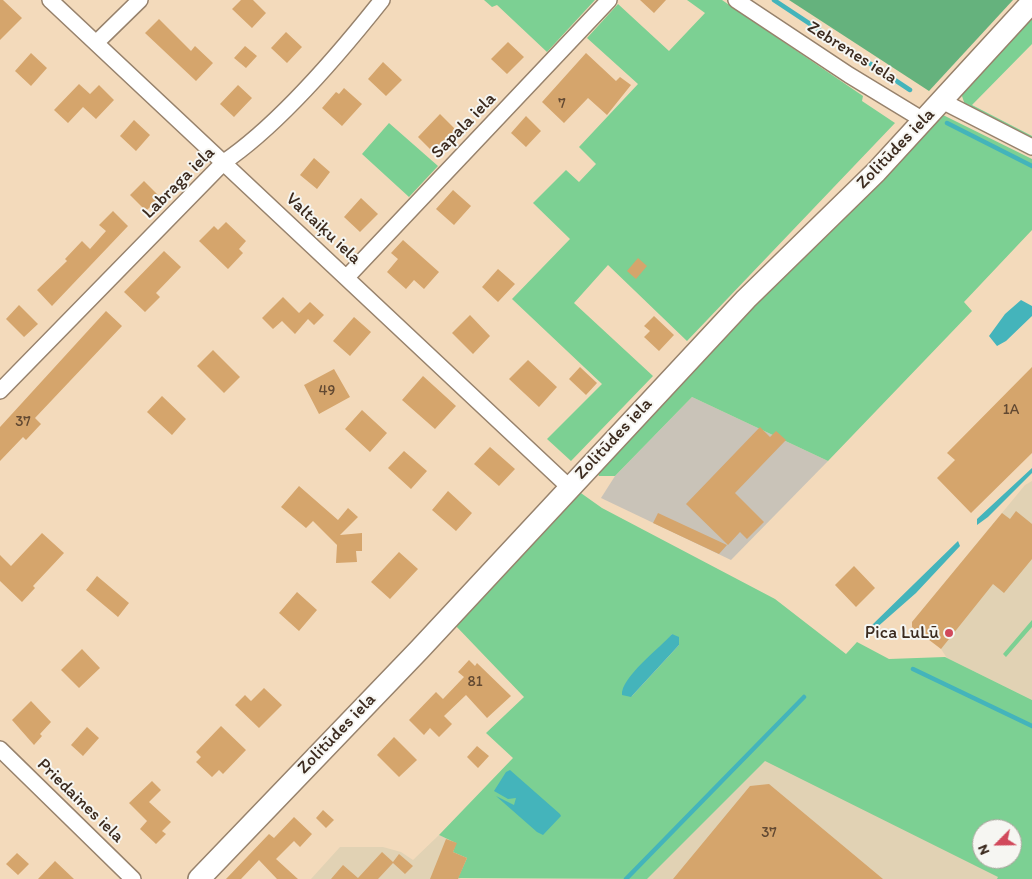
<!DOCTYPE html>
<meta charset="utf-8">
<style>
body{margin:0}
#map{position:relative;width:1032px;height:879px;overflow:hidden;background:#f3dabb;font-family:Itim,sans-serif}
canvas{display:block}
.north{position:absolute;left:972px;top:819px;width:50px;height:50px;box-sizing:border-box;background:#f6f6f2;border:1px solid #aba49d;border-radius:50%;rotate:247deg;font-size:14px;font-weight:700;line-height:20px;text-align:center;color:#3b2a1e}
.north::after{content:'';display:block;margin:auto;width:18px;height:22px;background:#d1495b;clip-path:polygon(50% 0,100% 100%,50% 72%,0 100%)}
</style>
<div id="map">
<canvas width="1032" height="879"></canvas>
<div class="north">N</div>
</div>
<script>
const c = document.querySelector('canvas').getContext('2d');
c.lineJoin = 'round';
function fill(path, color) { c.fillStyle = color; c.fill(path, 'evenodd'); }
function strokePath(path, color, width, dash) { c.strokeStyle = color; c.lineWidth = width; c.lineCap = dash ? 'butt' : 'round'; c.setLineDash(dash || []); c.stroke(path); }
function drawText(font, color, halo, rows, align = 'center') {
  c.font = font + ' Itim,sans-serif'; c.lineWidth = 4; c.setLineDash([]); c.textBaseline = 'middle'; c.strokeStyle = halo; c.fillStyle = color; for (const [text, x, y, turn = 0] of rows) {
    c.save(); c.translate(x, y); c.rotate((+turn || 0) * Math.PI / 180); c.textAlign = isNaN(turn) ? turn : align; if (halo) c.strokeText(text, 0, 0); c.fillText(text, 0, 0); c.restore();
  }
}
fill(new Path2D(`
 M1032 481V700L947 658 941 649 912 622 1025 485Z
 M767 754 1016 879H641Z
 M439 835 457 843 467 858 459 878 461 879H311L340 847H383L401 852 413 860Z`), '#e1d2b4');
fill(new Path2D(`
 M692 397 828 461 731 560 601 498 615 476Z`), '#c9c3b8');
fill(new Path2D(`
 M484 0H595L547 52 497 5 492 7Z
 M687 0H722L863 96 862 101 895 123 687 341 608 265 574 303 653 376 571 461 547 439 602 384 512 299 570 239 533 203 566 170 579 182 596 164 579 147 638 84 587 38 618 4 669 51 705 13Z
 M1032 17V44L972 105 1032 136V140L965 105 962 96 964 87Z
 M943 115 1032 159V230L964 302 972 311 828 461 692 397 615 476H599L597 472 600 463 939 116Z
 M389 123 438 166 409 197 362 154Z
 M578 491 602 508 775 599 846 654 857 642 889 659 945 657 1032 700V879H997L998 877 765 761 647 879 458 878 467 858 453 852 456 843 439 835 513 758 486 733 524 697 454 624ZM672 634 679 645 631 697ZM982 829H1012V859H982Z
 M1032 620V627L1006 657 1003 654Z`), '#7cd093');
fill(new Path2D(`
 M789 0H1013L929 91Z`), '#65b27d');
fill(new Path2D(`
 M1021 300 1032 306V316L1006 341 997 346 989 336 1005 314Z
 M1032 468V473L988 517 977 525V519Z
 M958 541 960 546 916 593 875 629 871 626Z
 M672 634 679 637V645L631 697 622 695C620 678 661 647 672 634Z
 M510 770 560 814 561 816 543 835 537 832 496 796 514 805 516 798 508 799 494 791 506 772Z`), '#44b4bb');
strokePath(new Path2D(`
 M774 0 910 90
 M947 123 1032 166
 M913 669 1032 726
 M626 879 804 697`), '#44b4bb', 4.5);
fill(new Path2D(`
 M0 0H3L22 18 0 40Z
 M241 0H253L266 13 252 28 232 9Z
 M640 0H666L654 13Z
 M159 19 191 51 195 46 213 63 196 81 145 33Z
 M286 32 302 47 287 63 271 48Z
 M508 42 524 57 507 74 491 59Z
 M245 46 257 56 246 68 234 58Z
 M31 53 47 68 31 86 15 71Z
 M586 53 616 81 620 77 631 85 607 115 588 98 564 123 542 102Z
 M383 62 402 80 386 96 368 79Z
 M79 84 90 94 99 85 114 100 96 119 83 107 68 123 54 110Z
 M238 85 252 98 234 117 220 104Z
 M344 88 362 104 342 126 322 108 336 92 339 94Z
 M440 114 456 130 433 152 418 137Z
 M526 116 541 131 526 147 511 133Z
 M134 120 150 135 136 151 120 136Z
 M314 158 330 172 317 189 300 175Z
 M144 181 160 197 146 211 130 195Z
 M453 190 471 206 454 225 436 209Z
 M361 198 378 214 360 232 344 217Z
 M113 211 128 226 52 306 37 290 67 261 65 259 82 241 90 249 106 231 99 225Z
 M226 222 246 241 239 249 243 253 228 269 199 241 214 226 218 230Z
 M403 240 439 272 424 289 414 280 406 289 387 272 398 259 391 253Z
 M164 251 181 267 156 293 160 297 145 312 124 292Z
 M638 258 647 266 636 279 627 271Z
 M498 269 515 284 498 302 482 287Z
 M283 297 299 313 310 302 324 315 314 325 308 319 295 334 282 321 273 329 262 318Z
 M19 305 38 324 24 337 6 319Z
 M106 311 122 326 35 418 41 424 26 440 23 437 0 461V427Z
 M470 315 490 336 473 354 452 333Z
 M654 316 674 335 659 351 644 337 650 331 644 326Z
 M354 317 371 332 350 356 333 341Z
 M213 350 240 377 224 393 197 366Z
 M528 360 557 387 539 407 509 379Z
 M580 367 597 383 586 395 569 379Z
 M1032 367V453L971 513 937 478 955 460 947 453Z
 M334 369 350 397 319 414 304 385Z
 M423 376 456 406 435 429 402 400Z
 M162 396 186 419 172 435 147 412Z
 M362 410 387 433 370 452 345 429Z
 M760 427 770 437 776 431 786 440 735 493 764 522 747 539 740 532 728 545 686 504Z
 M490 447 515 469 499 486 474 464Z
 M404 451 427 471 411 489 388 468Z
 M299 486 338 520 348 508 358 517 340 535 362 533V551H356L357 562 336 563 337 545 313 521 306 528 281 507Z
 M448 491 472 513 456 531 432 510Z
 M1016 511 1032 524V559L1004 593 993 584 941 649 912 627V622L1002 513 1010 519Z
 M658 513 727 545 719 554 653 523Z
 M42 533 64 553 33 586 35 588 22 602 0 581V555L11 566Z
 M399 552 418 569 390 599 371 582Z
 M854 566 875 588 856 607 835 585Z
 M97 576 129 603 118 617 86 590Z
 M297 592 317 610 299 631 279 613Z
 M82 649 100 668 79 688 61 670Z
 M469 660 475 666 477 663 511 696 487 718 466 695 444 716 452 724 439 737 430 728 424 735 409 720 436 692 443 699 464 677 458 672Z
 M264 688 282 705 259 728 235 705 245 695 251 701Z
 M31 701 51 722 40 734 42 736 34 745 12 720Z
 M221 726 246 750 223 774 219 770 212 777 196 762 201 757 196 752Z
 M87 727 99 738 83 756 71 745Z
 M394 737 417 760 399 777 377 755Z
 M477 746 489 756 478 768 467 757Z
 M152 781 161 790 149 802 171 822 162 831 166 834 156 844 140 829 147 821 129 803Z
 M769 784 883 879H673L750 786Z
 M323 810 334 820 326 828 316 818Z
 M294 817 312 834 300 847 294 841 276 859 298 879H277L259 860 241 879H226L269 834 274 838Z
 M446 839 457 843 453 852 467 858 458 879H430Z
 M382 852 393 862 399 854 413 866 405 874 393 863 378 879H331L343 865 358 878Z
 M17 853 29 864 18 875 6 864Z
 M55 861 74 879H38Z`), '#d5a56c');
const street = new Path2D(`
 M50 0 569 487
 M736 0 849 75 923 120
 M96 43 140 0
 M942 101 1032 147
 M347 277 609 0
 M0 391 224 162C280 124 340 53 382 0
 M0 749 133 879`);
const secondary = new Path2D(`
 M199 879 419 650 746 299 876 172 1032 2`);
strokePath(street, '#97826c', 18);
strokePath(secondary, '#97826c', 24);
strokePath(street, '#fff', 15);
strokePath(secondary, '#fff', 21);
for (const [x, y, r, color] of [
 [949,633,5,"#d1495b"]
]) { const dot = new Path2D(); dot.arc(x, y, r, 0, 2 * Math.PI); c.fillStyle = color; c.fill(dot); strokePath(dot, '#f6f6f2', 2); }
drawText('15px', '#624932', null, [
 ["7",562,104],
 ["49",327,391],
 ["1A",1011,410],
 ["37",23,422],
 ["81",475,682],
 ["37",769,833]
]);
drawText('18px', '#3b2a1e', '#f6f6f2', [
 ["Zebrenes iela",852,53,32],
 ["Sapala iela",464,126,-46],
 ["Zolitūdes iela",896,149,-46],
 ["Labraga iela",179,183,-45],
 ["Valtaiķu iela",323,229,43],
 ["Zolitūdes iela",614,439,-47],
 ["Zolitūdes iela",337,734,-46],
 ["Priedaines iela",80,801,44]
]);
drawText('18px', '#3b2a1e', '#f6f6f2', [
 ["Pica LuLū",939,633]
], 'right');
</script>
